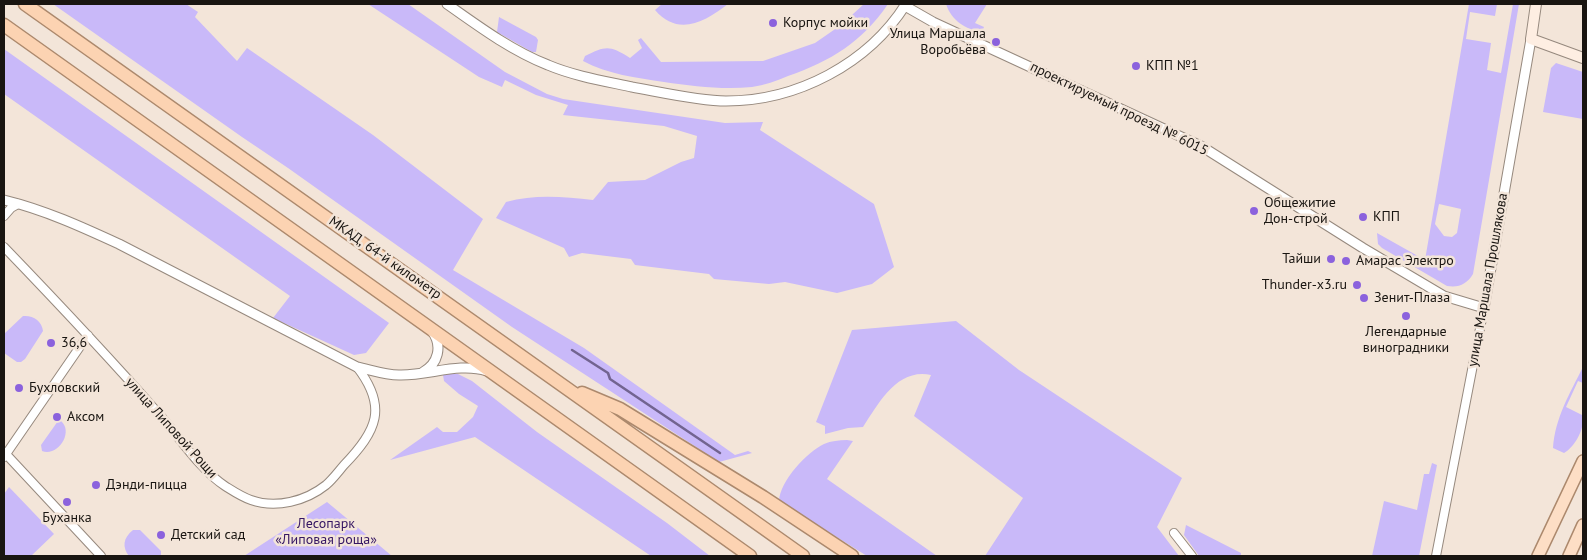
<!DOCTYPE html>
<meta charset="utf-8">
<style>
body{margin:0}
#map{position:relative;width:1587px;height:560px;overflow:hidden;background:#f3e5d9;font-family:"PT Sans",sans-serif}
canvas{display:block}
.frame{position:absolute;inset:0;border:5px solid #191511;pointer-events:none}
</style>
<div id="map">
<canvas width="1587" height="560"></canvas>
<div class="frame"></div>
</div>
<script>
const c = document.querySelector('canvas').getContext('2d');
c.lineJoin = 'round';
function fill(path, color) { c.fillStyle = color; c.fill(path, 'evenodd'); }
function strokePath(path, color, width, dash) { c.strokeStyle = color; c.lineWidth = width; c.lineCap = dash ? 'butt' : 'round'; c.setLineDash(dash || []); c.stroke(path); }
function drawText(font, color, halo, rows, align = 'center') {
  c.font = font + ' "PT Sans",sans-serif'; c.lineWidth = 5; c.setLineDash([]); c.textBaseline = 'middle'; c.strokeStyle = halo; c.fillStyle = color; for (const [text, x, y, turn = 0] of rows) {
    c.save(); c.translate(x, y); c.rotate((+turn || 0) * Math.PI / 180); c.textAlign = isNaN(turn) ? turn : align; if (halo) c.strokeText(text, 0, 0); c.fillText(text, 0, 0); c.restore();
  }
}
fill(new Path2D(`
 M53 4H186L198 12 195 17 237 61 247 48 373 135 483 219 453 270 584 348 735 455 748 451 752 453 719 462 512 327 288 168 242 137Z
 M368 4H408L505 72 547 94 563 99 725 123 763 122 760 130 874 204 894 267 872 284 837 293 785 282 769 284 714 279 709 274 635 265 631 259 582 253 569 257 564 248 496 218 506 202C535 194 564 197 593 200L608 182 645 180 681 162 694 158 697 136 664 126 563 115 568 105 536 95 505 80 502 87 479 77Z
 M662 4H728C705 22 678 37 655 10Z
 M864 4H888C862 42 831 61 788 76 777 81 764 85 752 87 722 90 693 86 664 82 637 78 607 74 583 61L585 56C606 46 609 45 630 58L642 48 638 40 641 38 661 62 763 61 815 43 841 25Z
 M946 4H987L975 23 984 27 981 34C965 27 952 22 946 4Z
 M1469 4H1497L1495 16 1470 12 1466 39 1491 43 1487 70 1501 73 1513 4H1519L1473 274C1467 284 1459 288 1447 286L1382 248 1378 244 1377 233 1425 260ZM1439 204 1461 209 1457 233 1452 237 1444 236 1435 224Z
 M499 17 536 37 538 40 536 52H532L497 32Z
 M4 49 389 323 366 353 354 355 273 318 290 296 4 94Z
 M1556 63 1583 72V119L1543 112 1551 68Z
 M23 316C33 315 42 321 43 331L25 359 21 362H17L4 353V334Z
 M956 321 1019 370 1182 478 1157 527 1179 556H985L1023 498 914 416 931 375C897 368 879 403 863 427L848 428 825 434V426L816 422 852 330Z
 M1583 367V383L1578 381 1566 407 1582 415C1586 427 1575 447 1564 453L1553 448C1555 418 1570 393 1583 367Z
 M446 373 458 374 472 381 537 432 667 523 710 556H651L475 437 390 460 437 427 443 432H457L473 417 478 406 459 394 444 381 443 375Z
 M58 421H61C74 432 58 457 42 451L41 445Z
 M847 440 853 441 827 479 937 556H867L779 501C780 481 807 452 824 444 831 441 839 440 847 440Z
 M1432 463 1437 465 1419 556H1372L1384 501 1417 510 1424 474H1429Z
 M9 487 54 534 31 556H4V494Z
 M327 502 392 556H244Z
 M1186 525 1241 553V556H1199L1184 535Z
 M133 530H140L161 551V556H129C122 547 123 538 133 530Z`), '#c9b9f9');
strokePath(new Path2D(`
 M572 350 608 373 610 379 720 453`), '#726490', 2.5);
const minor = new Path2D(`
 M4 216 11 208 18 204
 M4 247C56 301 108 356 158 413 179 436 199 469 225 486 233 491 242 497 251 500 276 509 306 501 326 485 333 479 338 472 344 465 377 431 388 407 357 367
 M4 452 101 556
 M4 457 88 335
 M1174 533 1192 556
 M1436 556 1484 308`);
const tertiary = new Path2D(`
 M447 4C478 26 512 51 548 65 574 76 604 81 632 87 660 92 699 101 726 101 797 101 868 64 906 4
 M905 6 933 22 1201 146 1363 248 1444 296 1484 308 1531 39
 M4 200C45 210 82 227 119 244L357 367C371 370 385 375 399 375 428 376 459 362 487 371
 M423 372C438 364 443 346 432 331`);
const secondary = new Path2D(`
 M1536 4 1531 39 1583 58`);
const primary = new Path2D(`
 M1538 556 1583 461
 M1569 556 1583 525`);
const trunk = new Path2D(`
 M25 4 803 556
 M4 25 750 556
 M582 393 620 409 763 497 852 556`);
strokePath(minor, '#96897e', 10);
strokePath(tertiary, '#96897e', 11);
strokePath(secondary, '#96897e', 12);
strokePath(primary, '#ac896d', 14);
strokePath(trunk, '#ac896d', 15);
strokePath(minor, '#fff', 8);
strokePath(tertiary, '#fff', 9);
strokePath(secondary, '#feeee2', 10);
strokePath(primary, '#fddec5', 11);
strokePath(trunk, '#fcd3b2', 12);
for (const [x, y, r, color] of [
 [773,23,5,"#8b62dd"],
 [996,42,5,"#8b62dd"],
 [1136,66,5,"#8b62dd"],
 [1254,211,5,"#8b62dd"],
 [1363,217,5,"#8b62dd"],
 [1331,259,5,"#8b62dd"],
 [1346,261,5,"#8b62dd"],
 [1357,285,5,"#8b62dd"],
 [1364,298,5,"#8b62dd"],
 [1406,316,5,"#8b62dd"],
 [51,343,5,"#8b62dd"],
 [19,388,5,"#8b62dd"],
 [57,417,5,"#8b62dd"],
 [96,485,5,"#8b62dd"],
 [67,502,5,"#8b62dd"],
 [161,535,5,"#8b62dd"]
]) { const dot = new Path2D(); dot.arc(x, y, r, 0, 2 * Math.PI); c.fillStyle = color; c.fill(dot); strokePath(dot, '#f3e5d9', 2); }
drawText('14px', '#191511', '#f3e5d9', [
 ["Корпус мойки",783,23],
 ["Улица Маршала",986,34,"right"],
 ["Воробьёва",986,50,"right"],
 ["КПП №1",1146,66],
 ["Общежитие",1264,203],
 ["Дон-строй",1264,219],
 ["КПП",1373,217],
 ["Тайши",1321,259,"right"],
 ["Амарас Электро",1356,261],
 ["Thunder-x3.ru",1347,285,"right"],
 ["Зенит-Плаза",1374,298],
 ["Легендарные",1406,332,"center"],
 ["виноградники",1406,348,"center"],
 ["36,6",61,343],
 ["Бухловский",29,388],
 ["Аксом",67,417],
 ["Дэнди-пицца",106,485],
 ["Буханка",67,518,"center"],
 ["Детский сад",171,535]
], 'left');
drawText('14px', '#191511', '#f3e5d9', [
 ["проектируемый проезд № 6015",1119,109,26],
 ["МКАД, 64-й километр",385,258,35],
 ["улица Маршала Прошлякова",1488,280,-80],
 ["улица Липовой Рощи",171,428,48]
]);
drawText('14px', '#351663', '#f3e5d9', [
 ["Лесопарк",326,524],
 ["«Липовая роща»",326,540]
]);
</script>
